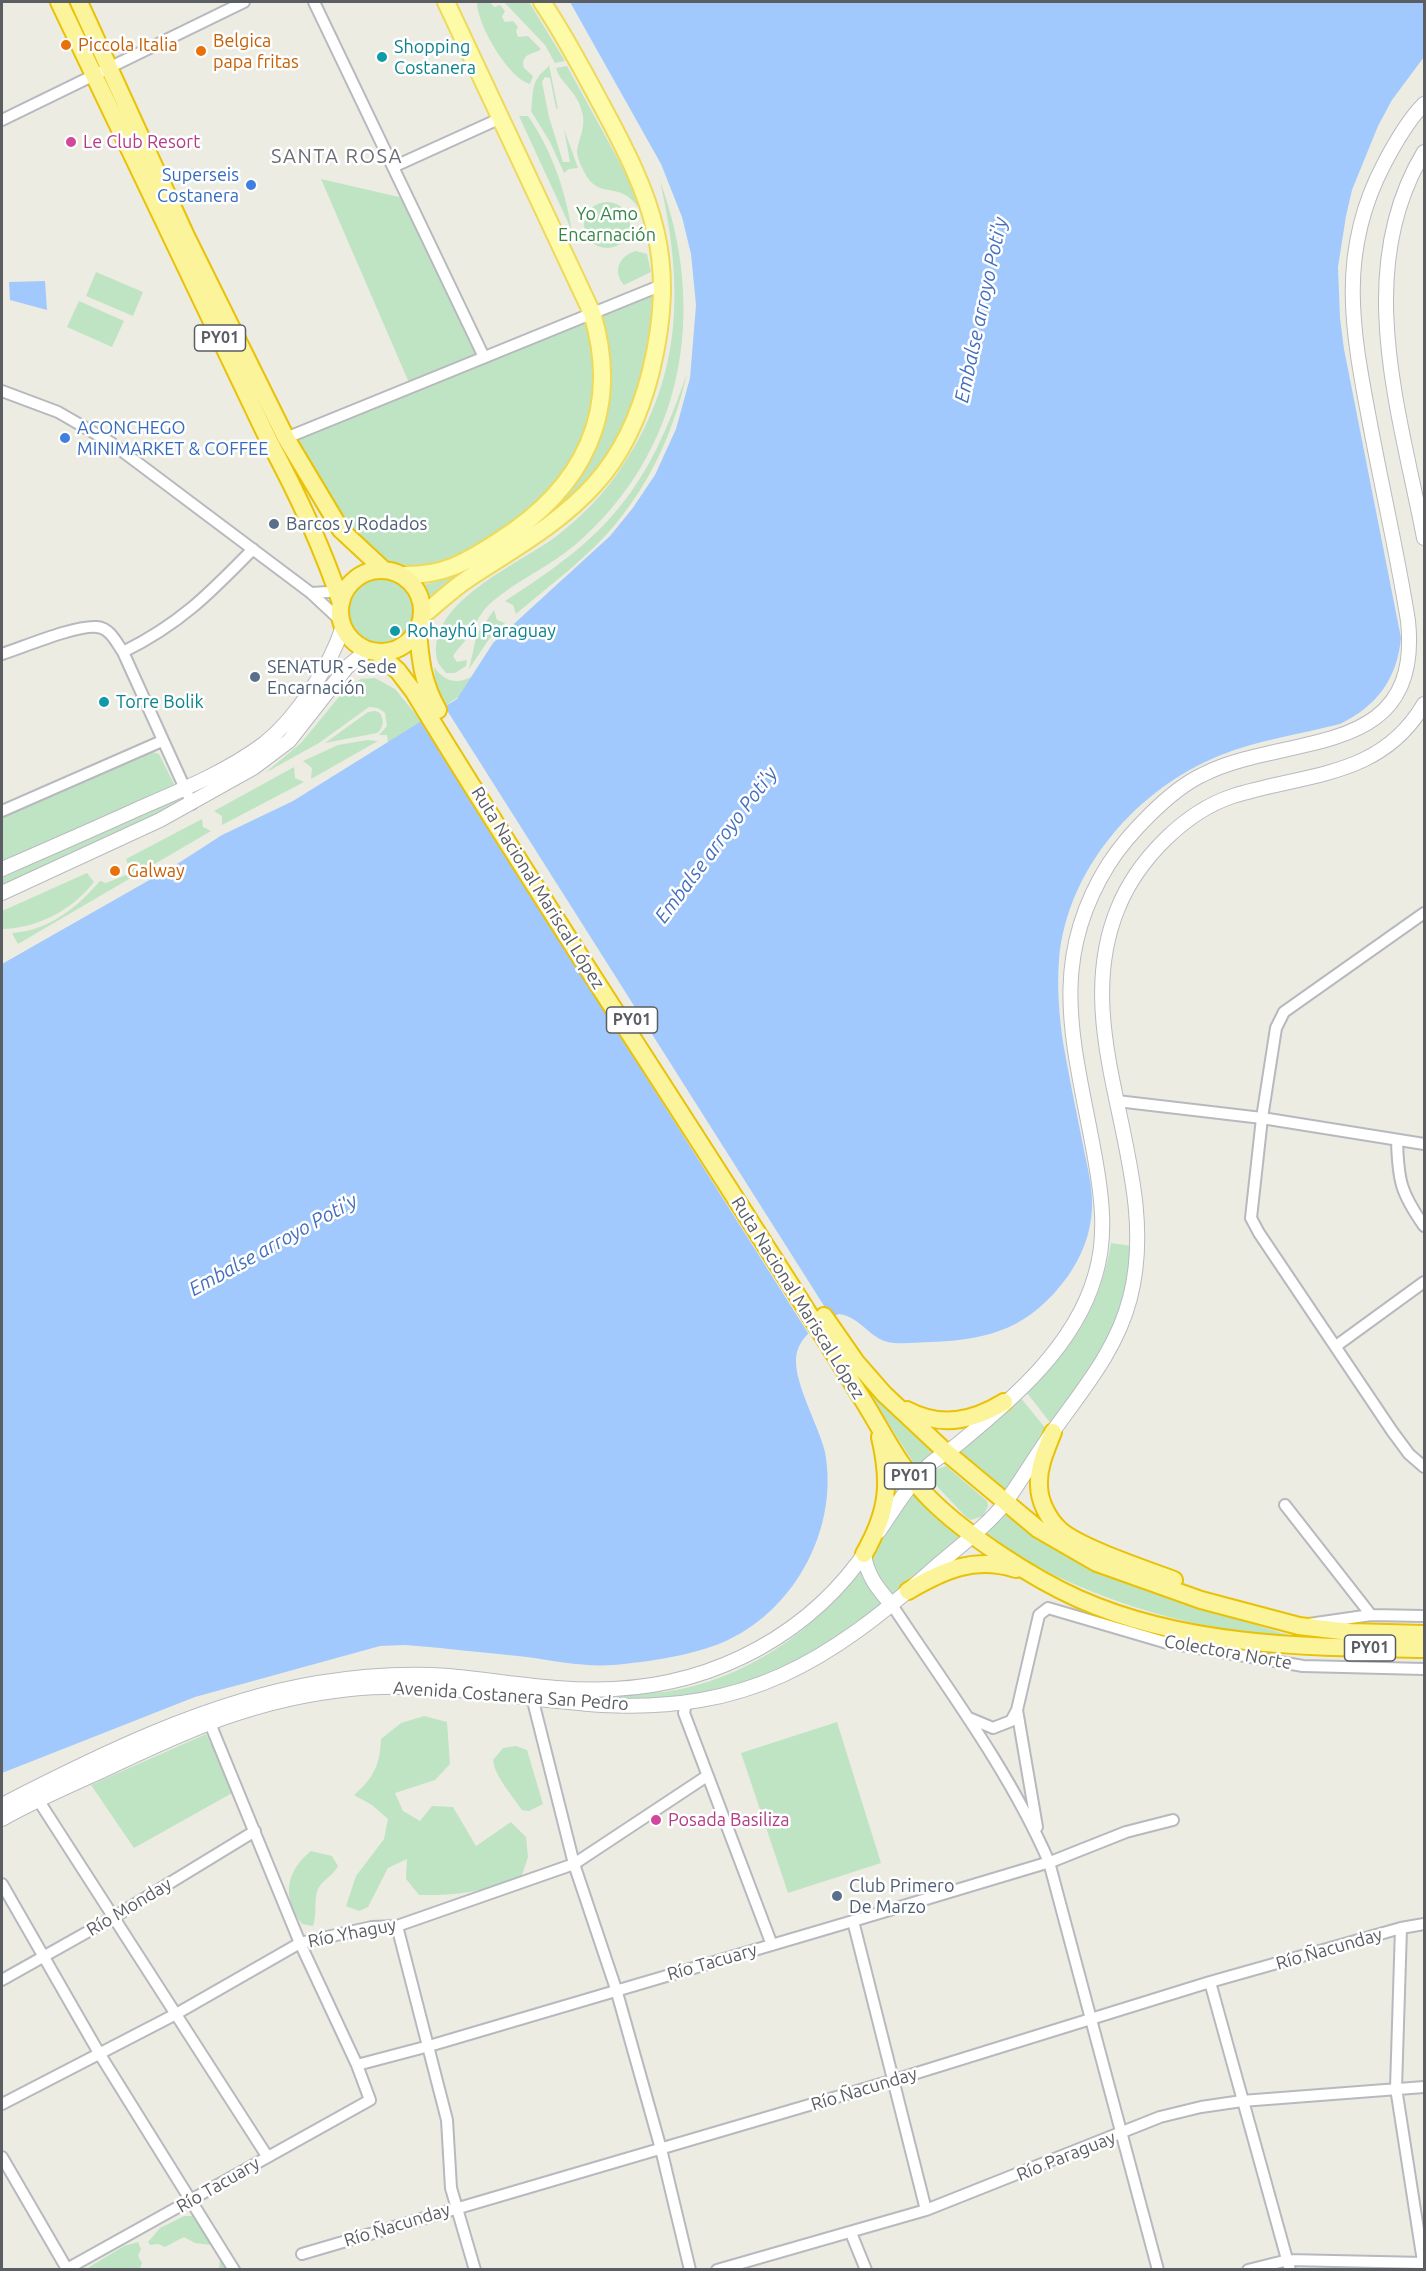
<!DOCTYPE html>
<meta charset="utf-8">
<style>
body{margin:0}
#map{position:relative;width:1426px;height:2271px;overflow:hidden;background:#edece2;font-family:Ubuntu,sans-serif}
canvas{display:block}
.frame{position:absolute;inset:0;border:3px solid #5a5d62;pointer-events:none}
</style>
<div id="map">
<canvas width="1426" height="2271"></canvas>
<div class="frame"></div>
</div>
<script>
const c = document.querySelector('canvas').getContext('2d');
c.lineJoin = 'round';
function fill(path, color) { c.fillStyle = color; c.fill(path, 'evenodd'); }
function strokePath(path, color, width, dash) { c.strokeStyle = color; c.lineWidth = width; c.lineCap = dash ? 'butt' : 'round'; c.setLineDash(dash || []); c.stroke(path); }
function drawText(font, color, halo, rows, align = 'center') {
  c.font = font + ' Ubuntu,sans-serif'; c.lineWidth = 5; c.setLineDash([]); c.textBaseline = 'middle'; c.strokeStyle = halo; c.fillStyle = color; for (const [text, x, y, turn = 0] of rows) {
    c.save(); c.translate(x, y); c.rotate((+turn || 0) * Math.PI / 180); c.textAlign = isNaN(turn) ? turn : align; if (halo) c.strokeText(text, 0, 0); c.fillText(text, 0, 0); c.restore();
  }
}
fill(new Path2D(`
 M477 2H490L494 7 500 5 505 11 502 17 505 22 513 21 518 27 516 31 518 37 528 36 541 49C535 55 520 52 524 68L533 76 530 84C508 78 477 24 477 2Z
 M504 2H529L565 61 555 63 545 45Z
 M549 65 558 109 556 108 550 78 545 77 542 82 549 117 563 162H570L564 129 578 168 569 169 564 173 550 142 531 111C533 100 531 85 539 76 542 72 547 69 549 65Z
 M567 66 626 174 639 208C621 183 605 196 591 182 586 177 578 161 577 153 577 142 585 131 583 116 578 90 561 85 556 68Z
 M519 116H528C552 151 565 189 572 231Z
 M321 179 399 197 407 196 483 355 410 385Z
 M660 181C708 311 684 452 575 545 550 566 518 580 493 601 482 610 476 622 470 634 465 642 458 648 453 656L457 662 467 660 466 666 455 673H446L438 663C421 603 521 564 558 535 583 515 606 492 623 465 684 374 683 284 660 181Z
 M584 225a23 23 0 1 1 46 0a23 23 0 1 1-46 0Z
 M636 251 647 254 651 272 624 285C612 271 619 256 636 251Z
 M96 272 143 292 133 316 86 296Z
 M649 295 657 301 640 391 615 445 598 470 570 501 431 601 421 585C451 582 474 563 499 548 563 507 612 457 610 375 610 355 605 335 603 316Z
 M79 301 124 321 112 347 67 327Z
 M592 313 602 376 574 471 473 558 402 575 383 569 370 558 286 438Z
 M687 373C675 427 653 478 618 521 589 557 550 585 516 614L513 605 505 601C609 535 647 491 687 373Z
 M347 611a35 35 0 1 1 70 0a35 35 0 1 1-70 0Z
 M494 610 497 620 505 623 489 639 469 669 477 634Z
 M434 667C445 682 457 685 473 676L461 695 445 706 436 685Z
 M375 678 395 689 422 722 388 743 387 735H379L387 726 385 713 378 708 369 707 319 743 265 773 301 743 348 686 361 679Z
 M375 711 380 713C384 720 384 728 377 733L325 743 368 712Z
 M367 740 378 741 311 779 312 768 303 761 338 745Z
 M153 752 159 754 174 784 173 788 2 864V818Z
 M294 767 295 778 304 782 222 825V816L214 811Z
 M180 797V803L2 886V873Z
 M202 819 203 827 211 831 18 944 12 933C48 931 78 907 100 881L106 883 131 873 126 859Z
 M87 873 94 882C71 911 38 928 2 929V911Z
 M1111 1243 1133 1246 1126 1298 1107 1347 1052 1425 1027 1393C1073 1346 1100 1309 1111 1243Z
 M864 1385 934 1452 916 1467Z
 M1020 1397 1047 1430 1003 1498 953 1452Z
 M946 1466 987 1501 988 1506 983 1516 971 1520 967 1518 932 1481 931 1475 935 1470Z
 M916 1489 967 1537 893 1598 872 1570 870 1558Z
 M1005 1515 1044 1541 1097 1570 1146 1591 1295 1637C1182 1630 1078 1596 982 1535Z
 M861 1572 882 1605 836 1640 760 1681 681 1698 609 1700V1696C627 1694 646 1694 664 1692 743 1681 812 1632 861 1572Z
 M424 1716 447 1722 450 1764 435 1780 395 1793 403 1811 420 1821 432 1806 453 1807 476 1846 511 1822 526 1837 528 1857 521 1878C481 1891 461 1896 419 1895L406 1879 407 1859 388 1868 368 1907 359 1911 346 1906 356 1876 384 1839 388 1819 372 1805 354 1795C374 1778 380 1764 381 1739L401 1723Z
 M837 1722 881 1863 788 1893 741 1753Z
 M206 1734 234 1792 134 1848 91 1785Z
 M516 1746 527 1750 543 1804 529 1811 522 1810C512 1795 495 1777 493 1760L503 1748Z
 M311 1851 332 1856 338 1866C333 1877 320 1880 317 1892 314 1901 317 1915 313 1926L302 1924C282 1898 285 1872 311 1851Z
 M184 2216H203L242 2269H219L220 2258 211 2245 195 2243 184 2237 165 2247 158 2244 150 2245 148 2242 160 2228Z
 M138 2242 141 2249 138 2256 142 2263 140 2269H86L124 2246Z`), '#bfe4c4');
fill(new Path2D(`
 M570 2H1424V57L1392 100 1378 126 1352 190 1346 216 1338 267 1340 318 1344 349 1401 638C1397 679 1377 706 1340 724 1301 734 1258 740 1221 755 1138 788 1067 868 1059 960 1057 987 1059 1015 1063 1042 1069 1076 1076 1111 1083 1145 1087 1166 1093 1187 1092 1208 1091 1233 1082 1256 1068 1276 1031 1327 991 1340 931 1342 919 1342 906 1344 894 1343 871 1342 862 1317 839 1314 823 1320 802 1334 797 1352 790 1377 819 1425 825 1452 839 1527 796 1608 728 1640 697 1655 647 1662 613 1665 584 1667 555 1661 527 1657 486 1653 445 1648 405 1645L380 1646 195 1697 2 1773V964L174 866 222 835 293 801 457 699 493 643 610 536 632 509 655 475 676 429 690 378 696 305 691 254 682 217 661 164Z
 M45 281 47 310 10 300 9 282Z`), '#a2c9fd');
fill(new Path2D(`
 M443 704 833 1320 810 1336 420 720Z`), '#edece2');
const minor = new Path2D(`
 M314 2 483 355
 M2 120 244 2
 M393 167 501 118
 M2 391 58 412 110 442 311 593 341 621
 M286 438 662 285
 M311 593 328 592 350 584
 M123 652C180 624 209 594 253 549
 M2 654C24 647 75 625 97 627 110 628 116 642 123 652L192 804
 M2 811 162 741
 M1424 913 1284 1012 1276 1028 1262 1118 1251 1218 1259 1233 1392 1431 1409 1454 1424 1467
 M1117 1101 1262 1118 1424 1144
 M1397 1140C1398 1181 1401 1193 1424 1226
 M1336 1346 1424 1282
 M1285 1505 1371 1615
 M892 1605C947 1688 1009 1770 1049 1862L1158 2270
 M1309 1624 1371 1615 1424 1616
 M532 1697 574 1864 616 1989 661 2149 690 2270
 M686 1703 684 1713 772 1945
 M1017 1710 1037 1827
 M969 1718 993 1728 1011 1721 1017 1710 1039 1615 1048 1608 1164 1642 1303 1666 1424 1669
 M35 1795 267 2156
 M2 1884 99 2053 234 2270
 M853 1921 926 2210
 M397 1926 447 2120 451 2188 475 2270
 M1401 1928 1396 2088 1424 2268
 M2 1980 114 1917 255 1831
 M1210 1982 1290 2270
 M357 2065 429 2046 853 1921 1053 1861 1126 1832 1173 1820
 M2 2104 176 2014 300 1943 372 1927 397 1926 574 1864 707 1776
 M2 2157 67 2269
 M851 2233 866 2270
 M302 2254 891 2081 1210 1982 1401 1928 1424 1924
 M65 2270 370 2100 357 2065 300 1943 209 1721
 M717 2270 926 2210 1160 2117 1201 2107 1242 2101 1424 2087
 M1248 2270 1288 2260 1424 2263`);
const secondary = new Path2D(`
 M1424 152C1352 271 1400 412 1424 538
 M2 869C48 849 94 829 140 808 182 790 228 771 265 743 297 717 331 665 343 626
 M2 893 160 820 253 768 289 741 347 667 368 650
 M879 1531C894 1509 909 1484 929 1465 938 1457 949 1451 958 1444 1013 1399 1075 1346 1095 1276 1107 1237 1102 1197 1095 1158 1076 1050 1045 966 1108 865 1127 835 1170 790 1202 775 1286 732 1423 762 1408 621 1398 557 1383 493 1371 429 1353 334 1336 255 1384 164 1395 143 1408 120 1424 104
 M864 1554C867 1576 878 1589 892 1605
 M2 1805C99 1755 209 1701 318 1683 361 1676 406 1673 449 1676 504 1681 559 1692 614 1689 717 1684 812 1633 869 1547
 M2 1819C35 1800 71 1785 106 1769 190 1729 255 1699 350 1689 435 1680 518 1700 602 1705 747 1713 828 1662 932 1570 957 1548 985 1528 1005 1503 1022 1479 1037 1454 1054 1430 1084 1388 1117 1349 1130 1298 1164 1168 1065 1036 1118 908 1137 861 1184 812 1233 796 1306 773 1381 778 1424 704`);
const primary = new Path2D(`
 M402 575C443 576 465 563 499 541 583 488 622 412 592 313L446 2
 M423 615C438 603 452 589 469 578 513 549 559 524 595 484 624 452 641 411 651 371 678 259 653 200 601 104 582 69 564 34 542 2`);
const trunk = new Path2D(`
 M59 2 269 441C297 493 322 546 341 603
 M79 2 186 236 286 438 341 530 383 569
 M340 611a41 41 0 1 1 82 0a41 41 0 1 1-82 0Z
 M418 630C420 660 423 684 438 710
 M377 652 398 671 414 692C528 880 650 1063 767 1248 800 1299 831 1349 863 1400 884 1434 901 1470 930 1499 966 1535 1032 1578 1079 1599 1187 1647 1309 1647 1424 1649
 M824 1316 856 1362 884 1394 947 1453 1038 1529 1097 1563 1201 1600 1299 1626 1350 1632 1424 1634
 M907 1410C941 1428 973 1421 1004 1402
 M1053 1432C1047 1448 1038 1466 1039 1485 1039 1501 1048 1519 1060 1530 1081 1548 1145 1569 1174 1580
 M864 1554C888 1512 891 1484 880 1437
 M908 1591C944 1570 974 1556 1016 1569`);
strokePath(minor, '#b7b9be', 14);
strokePath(secondary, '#b8bac0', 16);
strokePath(primary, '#eed95a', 20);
strokePath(trunk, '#e9c106', 20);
strokePath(minor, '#fff', 10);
strokePath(secondary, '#fff', 14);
strokePath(primary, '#fdfba7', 16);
strokePath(trunk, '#fcf49a', 16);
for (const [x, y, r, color] of [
 [66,45,6,"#e8710a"],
 [201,51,6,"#e8710a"],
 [382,57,6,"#0f9aa8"],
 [71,142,6,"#d1479c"],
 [251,185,6,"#3f7fe0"],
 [65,438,6,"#3f7fe0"],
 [274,524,6,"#5c6f8a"],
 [395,631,6,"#0f9aa8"],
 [255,677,6,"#5c6f8a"],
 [104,702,6,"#0f9aa8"],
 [115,871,6,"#e8710a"],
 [656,1820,6,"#d1479c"],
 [837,1896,6,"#5c6f8a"]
]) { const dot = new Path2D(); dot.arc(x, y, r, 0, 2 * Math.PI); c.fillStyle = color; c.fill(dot); strokePath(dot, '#fff', 2); }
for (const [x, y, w] of [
 [220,338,51],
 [632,1020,51],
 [910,1476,51],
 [1370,1648,51]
]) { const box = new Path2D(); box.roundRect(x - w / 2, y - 13, w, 26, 4.5); c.fillStyle = '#fff'; c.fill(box); strokePath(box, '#5a5d62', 1.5); }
drawText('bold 16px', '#5a5d62', null, [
 ["PY01",220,338],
 ["PY01",632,1020],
 ["PY01",910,1476],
 ["PY01",1370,1648]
]);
drawText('18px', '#c56008', '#fff', [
 ["Belgica",213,41],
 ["papa fritas",213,62],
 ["Piccola Italia",78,45],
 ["Galway",127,871]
], 'left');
drawText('18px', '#0d838f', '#fff', [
 ["Shopping",394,47],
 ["Costanera",394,68],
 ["Rohayhú Paraguay",407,631],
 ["Torre Bolik",116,702]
], 'left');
drawText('18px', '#b23c85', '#fff', [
 ["Le Club Resort",83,142],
 ["Posada Basiliza",668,1820]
], 'left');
drawText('18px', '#366cbe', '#fff', [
 ["Superseis",239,175],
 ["Costanera",239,196],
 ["ACONCHEGO",77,428,"left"],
 ["MINIMARKET & COFFEE",77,449,"left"]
], 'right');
drawText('18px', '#378545', '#fff', [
 ["Yo Amo",607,214],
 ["Encarnación",607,235]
]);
drawText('18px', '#4e5e75', '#fff', [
 ["Barcos y Rodados",286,524],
 ["SENATUR - Sede",267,667],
 ["Encarnación",267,688],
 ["Club Primero",849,1886],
 ["De Marzo",849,1907]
], 'left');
drawText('18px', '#5a5d62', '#fff', [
 ["Ruta Nacional Mariscal López",538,888,58],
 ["Ruta Nacional Mariscal López",798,1298,58],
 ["Colectora Norte",1228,1652,10],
 ["Avenida Costanera San Pedro",511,1696,4],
 ["Río Monday",129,1907,-31],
 ["Río Yhaguy",352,1933,-11],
 ["Río Ñacunday",1329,1949,-16],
 ["Río Tacuary",712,1962,-16],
 ["Río Ñacunday",864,2089,-17],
 ["Río Paraguay",1066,2156,-22],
 ["Río Tacuary",218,2185,-30],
 ["Río Ñacunday",397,2225,-17]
]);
c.letterSpacing = '1.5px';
drawText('20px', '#6b6f74', '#fff', [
 ["SANTA ROSA",337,156]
]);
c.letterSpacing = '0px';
drawText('italic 20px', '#4570bf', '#fff', [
 ["Embalse arroyo Poti'y",981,310,-78],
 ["Embalse arroyo Poti'y",716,845,-53],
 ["Embalse arroyo Poti'y",273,1245,-29]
]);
</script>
